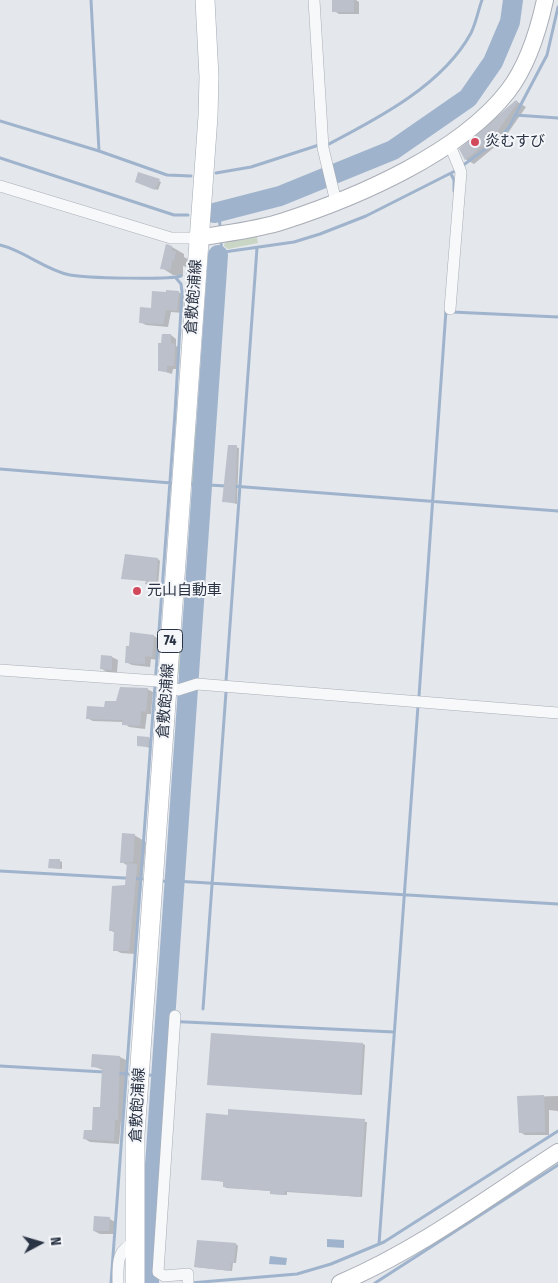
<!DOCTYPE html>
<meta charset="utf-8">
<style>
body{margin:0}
#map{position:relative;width:558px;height:1283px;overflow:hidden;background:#e4e7ec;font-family:"Fira Sans Condensed",sans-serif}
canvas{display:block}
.north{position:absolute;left:15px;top:1218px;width:50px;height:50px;-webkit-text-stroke:4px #f4f6f9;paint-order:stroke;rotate:84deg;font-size:14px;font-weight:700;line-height:20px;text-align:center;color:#2b3445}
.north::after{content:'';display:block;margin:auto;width:18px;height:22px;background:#2b3445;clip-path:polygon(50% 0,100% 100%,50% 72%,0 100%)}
</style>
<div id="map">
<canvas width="558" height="1283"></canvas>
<div class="north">N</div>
</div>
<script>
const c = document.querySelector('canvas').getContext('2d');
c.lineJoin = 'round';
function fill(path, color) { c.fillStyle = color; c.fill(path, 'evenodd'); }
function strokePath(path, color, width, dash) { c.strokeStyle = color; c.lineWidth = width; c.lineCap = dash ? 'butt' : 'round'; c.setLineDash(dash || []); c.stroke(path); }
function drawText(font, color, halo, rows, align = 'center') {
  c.font = font + ' "Fira Sans Condensed","Noto Sans JP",sans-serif'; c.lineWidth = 4; c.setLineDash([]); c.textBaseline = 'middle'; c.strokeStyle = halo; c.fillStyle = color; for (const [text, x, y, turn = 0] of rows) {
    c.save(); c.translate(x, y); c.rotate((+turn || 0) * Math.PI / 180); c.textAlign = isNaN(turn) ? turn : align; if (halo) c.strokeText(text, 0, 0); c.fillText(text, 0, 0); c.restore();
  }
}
fill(new Path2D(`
 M256 233 258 243 228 249 224 246 225 240Z
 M195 428 201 431 198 483 189 482 193 430Z
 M177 638H187L182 679 177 672Z`), '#c9d6c5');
fill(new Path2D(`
 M327 1239 344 1240V1248L327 1247Z
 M270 1256 287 1258 286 1265 269 1264Z`), '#9fb4cc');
fill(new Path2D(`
 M333 0H356L359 2V14H339L334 11Z
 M516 101 526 107 503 140 474 164 465 159Z
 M159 181 161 182 158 190 139 183Z
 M172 247 184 254V257L188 259 186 267 183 266V276L173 275 162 268Z
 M178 292 184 295 183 313 171 312 168 327 146 325 140 322 152 309Z
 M171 335 176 339V346L180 348 179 369H173L172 374 159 370Z
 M229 446 239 448 237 504 223 501Z
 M158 559 160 561 158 586 149 585 147 581 123 578Z
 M154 636 159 639 158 660 151 659 150 667 132 665 126 662Z
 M112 657 118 660 117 672H107L102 669Z
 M147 689 153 692 151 714H147L145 729 129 727 123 722 93 721 87 718Z
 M148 738 151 739 150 748 138 745Z
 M134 835 146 842 135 954 121 953 115 950V933L110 930 126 886 128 866 122 862Z
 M60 861 62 862V869L49 867Z
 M363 1044 365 1045 362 1095 208 1084Z
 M93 1055 120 1057 126 1060 124 1123 121 1122 119 1144 90 1142 85 1139 93 1132 101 1108 103 1070 93 1066Z
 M558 1096V1111L549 1110V1135H525L520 1132 519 1097Z
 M230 1110 367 1122 362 1197 287 1192V1195L273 1194 271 1191 226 1188 224 1186V1182L202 1179Z
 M110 1219 115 1222V1234H100L94 1231Z
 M236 1244 238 1246 236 1263H233L232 1271 195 1267Z`), '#0003');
strokePath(new Path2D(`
 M91 0 99 151
 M515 115 558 118
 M0 121 99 151 167 175 191 176
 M327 145C377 119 443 85 471 33 476 23 478 11 482 0
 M0 158 174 215H188
 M462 166 499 139 509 127 547 55 558 7
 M216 173 251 167 319 145
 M451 174 454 180V191
 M219 212 220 227
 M221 243 222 253
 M0 245C25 251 45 270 70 275 85 278 168 280 181 276
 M218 255 224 252 294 242 320 234 366 216 457 170
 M204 271 216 270
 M452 312 558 317
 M0 469 171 483
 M191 484 226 486
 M232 486 558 511
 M226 681 257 248
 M419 696 446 310
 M0 871 142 879
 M161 881 175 882
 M175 881 558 904
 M203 1009 226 692
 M165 1021 394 1032
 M0 1066 104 1072
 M115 1073 129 1074
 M148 1075 161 1076
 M379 1244 418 706
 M111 1283 175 413 182 292 181 284 176 278
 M190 1283 297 1274 331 1264 384 1242 558 1131
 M375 1283 558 1165`), '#9fb4cc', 3);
strokePath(new Path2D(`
 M214 213 280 196 393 150 468 98 493 62 510 22 513 0
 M149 1283 155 1165 218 255`), '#9fb4cc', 20);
fill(new Path2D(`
 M332 0H354V12H332Z
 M516 100 518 102 494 136 465 160 459 149Z
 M138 172 160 179 155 190 135 182Z
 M166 244 172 246V251H176L174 261 172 260 171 270 160 269Z
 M166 290 179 291 177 311 166 310 163 324 139 323 140 307 151 308 152 291 166 292Z
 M162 334H171V343L175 344 174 366H167V372L158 371V343H161Z
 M228 445H237L235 503 222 502Z
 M125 554 158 558 156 585 145 584 146 581 121 579Z
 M130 632 154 635 152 657 145 656V664L125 663 126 646H129Z
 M101 655 112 656V670L100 669Z
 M120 687 148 688 146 712 141 711 140 726 122 725V720L86 719 87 706 104 707 105 701H116Z
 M137 736 149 737 148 747 137 746Z
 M122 833 135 834 133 862 120 863Z
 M49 859H60V869L48 868Z
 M127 863 137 864V867L129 951H113L114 931H109L112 886 125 885Z
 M211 1033 363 1043 360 1095 207 1085Z
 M92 1054 120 1056 118 1120H115L114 1141 83 1139 84 1130H92L93 1107H100L102 1068 91 1067Z
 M544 1095 545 1132 519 1133 517 1096Z
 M228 1109 365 1119 360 1197 285 1191 284 1195 270 1194V1191L223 1187V1181L201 1180 206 1113 228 1115Z
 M94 1216 110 1217 109 1231H93Z
 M197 1240 236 1243 234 1263H231L230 1271 194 1267Z`), '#bbc0ca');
const street = new Path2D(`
 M314 0 323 148 336 202
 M449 143 461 172 450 309
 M0 186 171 238H198
 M0 670 157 681 178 690 197 684 558 713
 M175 1016 158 1272 164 1276 188 1274V1283
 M118 1283C118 1266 116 1248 135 1244`);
const secondary = new Path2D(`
 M198 238C226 233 257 230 284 221 358 197 460 153 508 91 528 65 538 32 545 0
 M340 1283C418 1250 487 1198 558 1152`);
const primary = new Path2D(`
 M135 1283V1134L208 116 209 77 205 0`);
strokePath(street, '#a9aeb7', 12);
strokePath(secondary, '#a9aeb7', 18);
strokePath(primary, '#a3abb8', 20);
strokePath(street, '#f7f8fa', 11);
strokePath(secondary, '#fff', 16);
strokePath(primary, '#fff', 19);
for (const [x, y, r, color] of [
 [475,142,5,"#d1495b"],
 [137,591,5,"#d1495b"]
]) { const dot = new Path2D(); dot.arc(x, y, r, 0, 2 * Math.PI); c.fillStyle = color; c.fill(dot); strokePath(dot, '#f4f6f9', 2); }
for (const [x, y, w] of [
 [170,641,25]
]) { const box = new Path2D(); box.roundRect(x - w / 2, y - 11.5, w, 23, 4); c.fillStyle = '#f4f6f9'; c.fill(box); strokePath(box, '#2b3445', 1); }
drawText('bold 14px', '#2b3445', null, [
 ["74",170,641]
]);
drawText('15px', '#2b3445', '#f4f6f9', [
 ["炎むすび",485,142],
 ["元山自動車",147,591]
], 'left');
drawText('15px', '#2b3445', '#f4f6f9', [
 ["倉敷飽浦線",194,297,-86],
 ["倉敷飽浦線",166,701,-86],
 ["倉敷飽浦線",138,1105,-87]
]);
</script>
